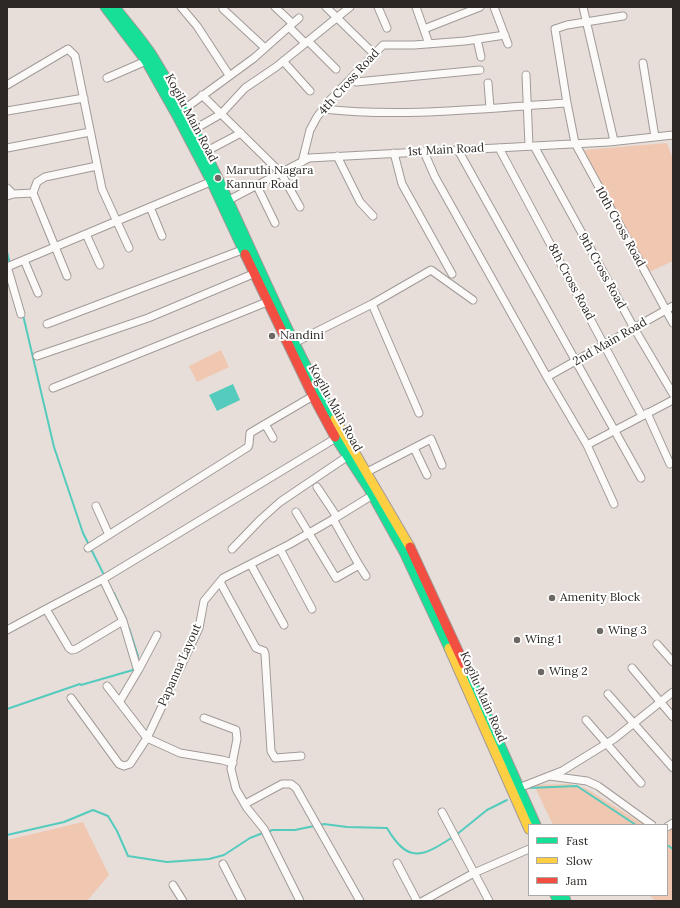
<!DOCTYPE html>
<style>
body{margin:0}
#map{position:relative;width:680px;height:908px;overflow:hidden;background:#e7deda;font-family:Lora,serif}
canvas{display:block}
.frame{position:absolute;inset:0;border:8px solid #2d2825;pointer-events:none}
.legend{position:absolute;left:528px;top:824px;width:140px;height:72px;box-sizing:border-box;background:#fff;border:1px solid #aba9a8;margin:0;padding:5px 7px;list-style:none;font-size:12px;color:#2d2825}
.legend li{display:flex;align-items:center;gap:8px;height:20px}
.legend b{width:20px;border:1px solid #aba9a8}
</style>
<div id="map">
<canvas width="680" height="908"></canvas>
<div class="frame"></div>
<ul class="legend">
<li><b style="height:5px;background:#16e098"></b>Fast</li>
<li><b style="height:5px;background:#ffcf43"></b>Slow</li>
<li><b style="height:5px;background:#f24e42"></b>Jam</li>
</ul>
</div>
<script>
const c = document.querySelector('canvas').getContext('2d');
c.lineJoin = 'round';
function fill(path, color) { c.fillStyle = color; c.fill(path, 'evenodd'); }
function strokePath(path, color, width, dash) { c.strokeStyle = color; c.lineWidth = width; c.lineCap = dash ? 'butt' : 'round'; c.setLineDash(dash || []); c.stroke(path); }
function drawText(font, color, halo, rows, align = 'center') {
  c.font = font + ' Lora,serif'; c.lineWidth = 4; c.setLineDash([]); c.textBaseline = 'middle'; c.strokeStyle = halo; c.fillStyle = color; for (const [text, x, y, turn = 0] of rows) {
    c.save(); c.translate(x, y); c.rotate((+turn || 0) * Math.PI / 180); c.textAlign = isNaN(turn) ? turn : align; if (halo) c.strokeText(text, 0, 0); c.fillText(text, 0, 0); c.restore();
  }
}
fill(new Path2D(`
 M667 143 673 159V261L649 272 584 150Z
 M221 350 229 367 197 382 189 366Z
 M570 784 587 789 644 825H553L534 785Z
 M83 822 109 875 87 901H7V840Z
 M673 827V901H656L649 895H667V833Z`), '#f0c7b0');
fill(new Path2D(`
 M233 384 240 400 217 411 209 395Z`), '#54cbbd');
strokePath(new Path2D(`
 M7 252 10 264
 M23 315 54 447 83 533 89 545
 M91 549 104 575
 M114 593 126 620
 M129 628 138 656 137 660
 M81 685 133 670 134 668
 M7 709 80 684
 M528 788 577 786 636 825
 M319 825 324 824 347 827 387 828C408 864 422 857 453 837
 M268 832 272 830H295L314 826
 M7 835 64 822 93 810 108 816 117 831 128 856 167 862 209 859 224 855 250 838 263 833
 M456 835 487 810 507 800
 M667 845 673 849`), '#54cbbd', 2);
const street = new Path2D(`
 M181 7 197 26 229 75
 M275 7 292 23
 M326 7 374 54
 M378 7 387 28
 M416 7 429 44
 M494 7 508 44
 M583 7 614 141
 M223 9 265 48
 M623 16 567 25 555 29 567 103 575 143 673 323
 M289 27 305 43
 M424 29 480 7
 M477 39 481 57
 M308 41 336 69
 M283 61 310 91
 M643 63 655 137
 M526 75 529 146
 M352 77 356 82 480 70
 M107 78 146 61
 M488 83 490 108
 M7 85 68 49 75 56 102 189 129 248
 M202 95 281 173 300 207
 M323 109C404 118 486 108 567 103
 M183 110 254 58 299 18
 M7 111 84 98
 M193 130 221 114 245 88 276 67 350 7
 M534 146 634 328 673 394
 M7 148 90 132
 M499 148 642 416
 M458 150 641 478
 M205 152 241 133
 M424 152 435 177 547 377 587 445 614 504
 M394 153 402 184 452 274
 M337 156 360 202 373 216
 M302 162 310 130 317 117 330 100 383 45H414L465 41 505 35
 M257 186 275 223
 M7 188 13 194
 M33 193 67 276
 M7 196 13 194 33 193 37 182 45 177 97 166
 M225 202 309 158 609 142 673 135
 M150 207 162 236
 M86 234 100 265
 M24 260 38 293
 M7 266 21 314
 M7 267 215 180
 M372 304 419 413
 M47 324 242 250
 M292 344 372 304 431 270 473 300
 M37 356 148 318 253 274
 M547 377 673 306
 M53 388 267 302
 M647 413 670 464
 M265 424 273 438
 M587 445 673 400
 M414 448 427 475
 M367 472 431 439 442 465
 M317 487 337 517
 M96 506 109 535
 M296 512 336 578 359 565 333 519
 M88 548 248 447 249 444 250 433 313 396
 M232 549 261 519 280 502 348 456
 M280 549 312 609
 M251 565 284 625
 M359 565 366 576
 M103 579 123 621
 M220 582 256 648 264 651 265 654 271 751 275 758 301 756
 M7 630 46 609
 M657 644 673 662
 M632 668 673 717
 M139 669 137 668 123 621 76 649 72 650 69 648 46 609 103 579 336 438
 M107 686 147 738 180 753 222 760 233 763
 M608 694 673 768
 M71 698 119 764 124 766 130 764 147 738 199 628 204 601 223 578 290 544 337 517 376 493
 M120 701 139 669 157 635
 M204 718 236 730 237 739 231 769 236 789 247 808 264 829 300 901
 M586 720 641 783
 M549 776 587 781 598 786 652 825
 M516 789 562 771 614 739 673 692
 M245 804 282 784H291L296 788 360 901
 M442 812 489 901
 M667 827 673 823
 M397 863 417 901
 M223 864 242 901
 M173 885 183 901
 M423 901 474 873 529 849`);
const fast = new Path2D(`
 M105 7 146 61 176 114 211 181 245 254
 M115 7C127 23 141 38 152 55 224 171 267 302 335 419
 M335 437 369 489 404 552 449 648
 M464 664 536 825
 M555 895 558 901
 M564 895 566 901`);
const slow = new Path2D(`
 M335 419 410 547
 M449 648 529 829`);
const jam = new Path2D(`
 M245 254 313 396 335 437
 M410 547 464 664`);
strokePath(street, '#a19a97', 9);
strokePath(fast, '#a19a97', 11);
strokePath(slow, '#a19a97', 11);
strokePath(jam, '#a19a97', 11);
strokePath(street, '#fbfaf9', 7);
strokePath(fast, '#16e098', 9);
strokePath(slow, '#ffcf43', 9);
strokePath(jam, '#f24e42', 9);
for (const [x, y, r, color] of [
 [218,178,4,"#6e6864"],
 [272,336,4,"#6e6864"],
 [552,598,4,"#6e6864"],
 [600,631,4,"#6e6864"],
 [517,640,4,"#6e6864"],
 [541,672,4,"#6e6864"]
]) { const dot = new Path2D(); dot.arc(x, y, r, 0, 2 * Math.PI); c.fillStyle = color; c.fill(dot); strokePath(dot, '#fff', 1.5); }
drawText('12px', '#2d2825', '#fff', [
 ["4th Cross Road",349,82,-48],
 ["Kogilu Main Road",191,118,62],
 ["1st Main Road",446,150,-3],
 ["10th Cross Road",620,227,61],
 ["9th Cross Road",602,271,61],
 ["8th Cross Road",571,282,62],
 ["2nd Main Road",610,342,-30],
 ["Kogilu Main Road",335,408,61],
 ["Papanna Layout",180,665,-66],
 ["Kogilu Main Road",483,697,66]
]);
drawText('12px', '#2d2825', '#fff', [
 ["Maruthi Nagara",226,171],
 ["Kannur Road",226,185],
 ["Nandini",280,336],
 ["Amenity Block",560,598],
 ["Wing 3",608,631],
 ["Wing 1",525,640],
 ["Wing 2",549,672]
], 'left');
</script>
